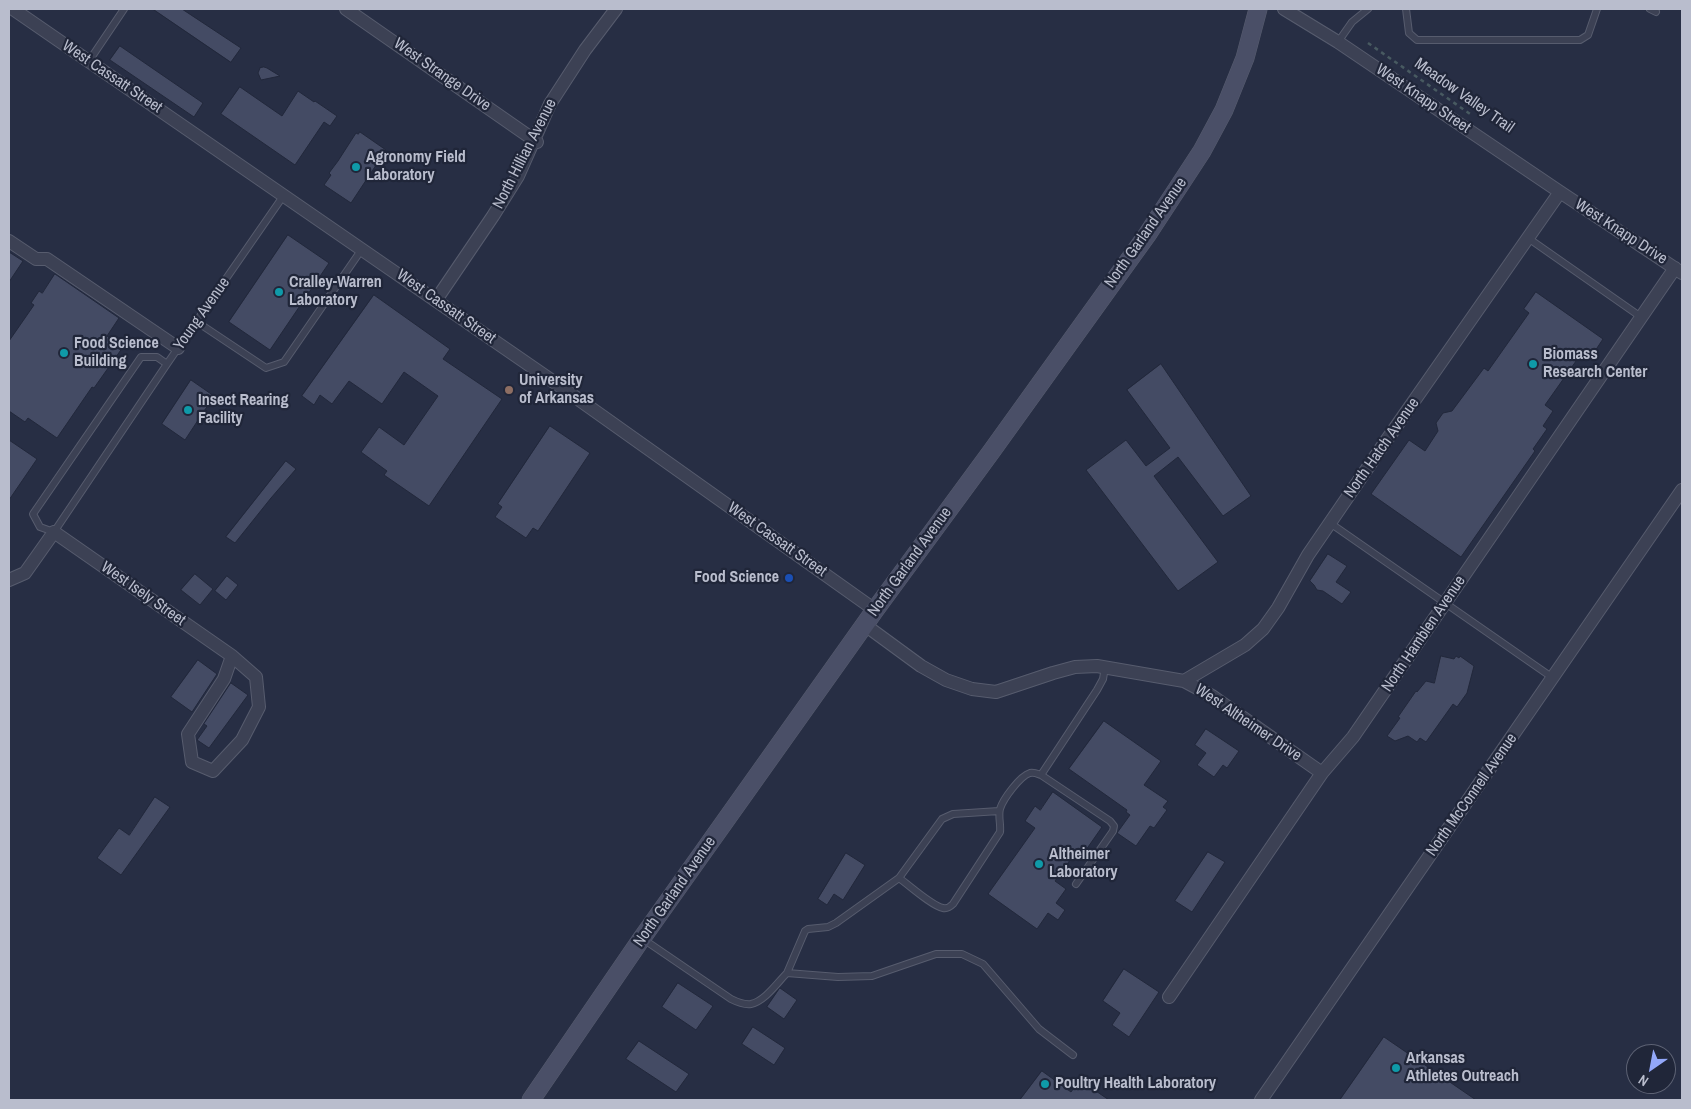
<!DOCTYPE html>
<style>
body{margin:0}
#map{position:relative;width:1691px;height:1109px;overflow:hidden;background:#272e44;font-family:"Archivo Narrow",sans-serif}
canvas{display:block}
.frame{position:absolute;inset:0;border:10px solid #b9bdcd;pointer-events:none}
.north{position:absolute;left:1626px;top:1044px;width:50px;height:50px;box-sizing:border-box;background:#202639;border:1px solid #5d6274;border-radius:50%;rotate:213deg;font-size:14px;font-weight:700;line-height:20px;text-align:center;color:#b9bdcd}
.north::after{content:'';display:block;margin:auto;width:18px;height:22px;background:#92a7f9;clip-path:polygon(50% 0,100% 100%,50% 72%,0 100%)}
</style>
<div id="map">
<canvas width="1691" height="1109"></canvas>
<div class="frame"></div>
<div class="north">N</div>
</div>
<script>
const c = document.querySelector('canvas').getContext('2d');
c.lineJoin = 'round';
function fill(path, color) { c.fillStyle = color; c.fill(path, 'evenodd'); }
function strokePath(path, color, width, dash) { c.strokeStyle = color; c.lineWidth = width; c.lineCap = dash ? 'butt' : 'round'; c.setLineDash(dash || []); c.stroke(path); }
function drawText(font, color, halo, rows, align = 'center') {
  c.font = font + ' "Archivo Narrow",sans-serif'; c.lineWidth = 4.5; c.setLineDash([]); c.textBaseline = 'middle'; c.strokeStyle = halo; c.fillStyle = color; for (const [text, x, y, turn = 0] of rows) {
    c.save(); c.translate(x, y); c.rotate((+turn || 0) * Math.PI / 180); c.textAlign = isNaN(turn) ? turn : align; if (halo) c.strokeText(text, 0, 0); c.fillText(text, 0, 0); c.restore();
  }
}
const building = new Path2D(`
 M153 9H182L241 48 231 62Z
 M120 46 203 103 194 117 110 60Z
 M264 67 267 68 280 76 261 80 258 73 260 68Z
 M240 87 282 116 298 91 314 102 315 101 337 116 330 126 324 122 295 165 221 114Z
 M360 132 386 150 351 203 324 185 331 175 329 173 338 161 356 133 358 134Z
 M288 235 329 263 270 350 229 322Z
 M9 252 23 261 9 282Z
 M55 274 119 318 107 336 123 347 94 388 92 387 57 438 28 418 25 422 9 411V341L34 305 31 303 39 291 42 293Z
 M1536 292 1603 339 1589 360 1581 354 1545 405 1553 411 1543 426 1547 429 1533 449 1535 451 1461 557 1371 494 1409 440 1425 451 1438 431 1436 423 1443 413 1452 411 1484 368 1488 371 1529 313 1524 309Z
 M374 295 450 349 443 359 502 399 429 506 384 475 387 471 361 452 379 427 404 445 438 396 404 372 382 404 349 381 332 404 320 395 314 405 302 396Z
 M1161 364 1251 496 1223 516 1178 457 1154 476 1218 562 1178 591 1086 470 1126 440 1146 466 1170 448 1127 390Z
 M191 380 214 396 185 440 162 424Z
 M550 426 590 453 538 531 533 528 526 538 495 517 502 507 498 504Z
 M9 440 37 459 9 500Z
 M286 461 296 469 271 498 235 543 226 537Z
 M1328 554 1347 566 1336 582 1351 592 1342 604 1323 591 1317 590 1314 585 1310 581Z
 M195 574 213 589 200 605 181 590Z
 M227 576 238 585 226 600 215 591Z
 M1441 656 1454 659 1456 656 1459 658 1460 656 1474 666 1467 693 1457 707 1453 704 1426 742 1420 738 1417 742 1408 736 1395 741 1387 736 1400 718 1398 717 1416 691 1417 692 1426 681 1434 683Z
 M198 660 217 674 192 712 171 697Z
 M231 683 248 695 209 748 197 740 207 726 204 724Z
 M1104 721 1161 761 1144 785 1168 801 1163 807 1167 810 1154 828 1150 826 1136 846 1117 833 1130 815 1126 812 1127 810 1069 769Z
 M1206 729 1239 751 1227 768 1223 765 1214 777 1197 765 1206 753 1195 745Z
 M1053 792 1102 827 1079 860 1073 856 1055 881 1066 889 1056 903 1065 910 1058 920 1048 913 1037 929 988 894 1035 828 1025 821 1035 806 1040 810Z
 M155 797 170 807 121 875 97 858 119 828 129 835Z
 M1208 852 1225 862 1192 912 1175 901Z
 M846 853 865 865 843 900 834 894 827 905 818 899Z
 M1124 969 1159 992 1129 1037 1112 1025 1120 1013 1103 1001Z
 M678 983 713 1006 696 1030 662 1007Z
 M780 988 797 1000 784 1019 767 1007Z
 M753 1027 785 1048 774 1065 742 1044Z
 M1384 1037 1476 1100H1340Z
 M639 1041 689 1074 676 1092 626 1059Z
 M1042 1071 1071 1092 1080 1080 1109 1100H1020Z`);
fill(building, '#444b64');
strokePath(building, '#22283b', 1);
const service = new Path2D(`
 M1406 9 1409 33 1417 40H1580L1588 35 1597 9
 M1650 9 1656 12
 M1338 42 1352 22 1368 9
 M89 61 124 9
 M1528 238 1641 317
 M197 322 266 368 284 362 362 249
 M167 364 157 357H141L33 514 40 527 54 532 167 364 178 348 284 195
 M1330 523 1553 678
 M1041 775 1097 690 1103 679 1105 667
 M899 878C909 885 932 906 943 908 947 909 950 907 953 904L1000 832C1001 825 998 816 1000 809 1003 799 1020 776 1030 773 1034 772 1038 774 1041 775L1110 821 1114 826 1113 831 1076 884
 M643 939 731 999C737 1002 744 1005 751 1004 765 1001 777 983 787 973L838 977 872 976 936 954H962L983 964 1039 1029 1073 1055
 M787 973 805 931 808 929 828 927 836 923 899 878 942 819 953 814 999 811`);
const minor = new Path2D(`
 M13 9 564 389 875 610
 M346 9 537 142
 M1284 9 1338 42 1560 192 1682 273
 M9 241 36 259H47L178 348
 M436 300 493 216 518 176 550 104 585 50 616 9
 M9 580 25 573 54 532 232 656 256 677 259 707 242 740 213 771 192 762 188 734 224 679 232 656
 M865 625 921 666 946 680 972 689 996 692 1053 673 1075 667 1097 666 1184 681 1212 696 1322 773
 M1184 681 1245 645 1263 629 1278 608 1308 555 1386 441 1560 192
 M1169 997 1322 773 1353 737 1675 268
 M1261 1100 1682 490`);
const secondary = new Path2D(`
 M531 1100 642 938 875 610 991 452 1147 235 1202 151 1224 110 1245 58 1258 9`);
strokePath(service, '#575c6e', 8);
strokePath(minor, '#575c6e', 14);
strokePath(secondary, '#575c6e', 19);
strokePath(new Path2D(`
 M1368 43 1473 116`), '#485a61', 2.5, [4, 4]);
strokePath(service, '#3c4154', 6);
strokePath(minor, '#3c4154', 12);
strokePath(secondary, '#4a4f67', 18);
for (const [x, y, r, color] of [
 [356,167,5,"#0f9aa8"],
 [279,292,5,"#0f9aa8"],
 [64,353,5,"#0f9aa8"],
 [1533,364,5,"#0f9aa8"],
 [509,390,5,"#8d6e63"],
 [188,410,5,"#0f9aa8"],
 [789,578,5,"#1a4fb4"],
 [1039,864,5,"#0f9aa8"],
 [1396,1068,5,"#0f9aa8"],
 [1045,1084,5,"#0f9aa8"]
]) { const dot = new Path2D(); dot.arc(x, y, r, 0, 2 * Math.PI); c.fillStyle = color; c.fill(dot); strokePath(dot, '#202639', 2); }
drawText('16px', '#b9bdcd', '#202639', [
 ["West Strange Drive",442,75,35],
 ["West Cassatt Street",112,77,34],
 ["Meadow Valley Trail",1464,96,35],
 ["West Knapp Street",1423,99,34],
 ["North Hillian Avenue",525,154,-63],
 ["West Knapp Drive",1621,232,33],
 ["North Garland Avenue",1146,233,-55],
 ["West Cassatt Street",446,307,35],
 ["Young Avenue",202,314,-55],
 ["North Hatch Avenue",1382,448,-55],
 ["West Cassatt Street",777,540,35],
 ["North Garland Avenue",910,562,-54],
 ["West Isely Street",143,594,35],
 ["North Hamblen Avenue",1424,634,-56],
 ["West Altheimer Drive",1248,723,34],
 ["North McConnell Avenue",1472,795,-55],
 ["North Garland Avenue",675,892,-55]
]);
drawText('bold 16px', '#b9bdcd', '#202639', [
 ["Agronomy Field",366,158],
 ["Laboratory",366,176],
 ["Cralley-Warren",289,283],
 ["Laboratory",289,301],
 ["Food Science",74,344],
 ["Building",74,362],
 ["Biomass",1543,355],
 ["Research Center",1543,373],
 ["University",519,381],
 ["of Arkansas",519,399],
 ["Insect Rearing",198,401],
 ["Facility",198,419],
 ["Food Science",779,578,"right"],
 ["Altheimer",1049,855],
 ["Laboratory",1049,873],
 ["Arkansas",1406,1059],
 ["Athletes Outreach",1406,1077],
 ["Poultry Health Laboratory",1055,1084]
], 'left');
</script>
